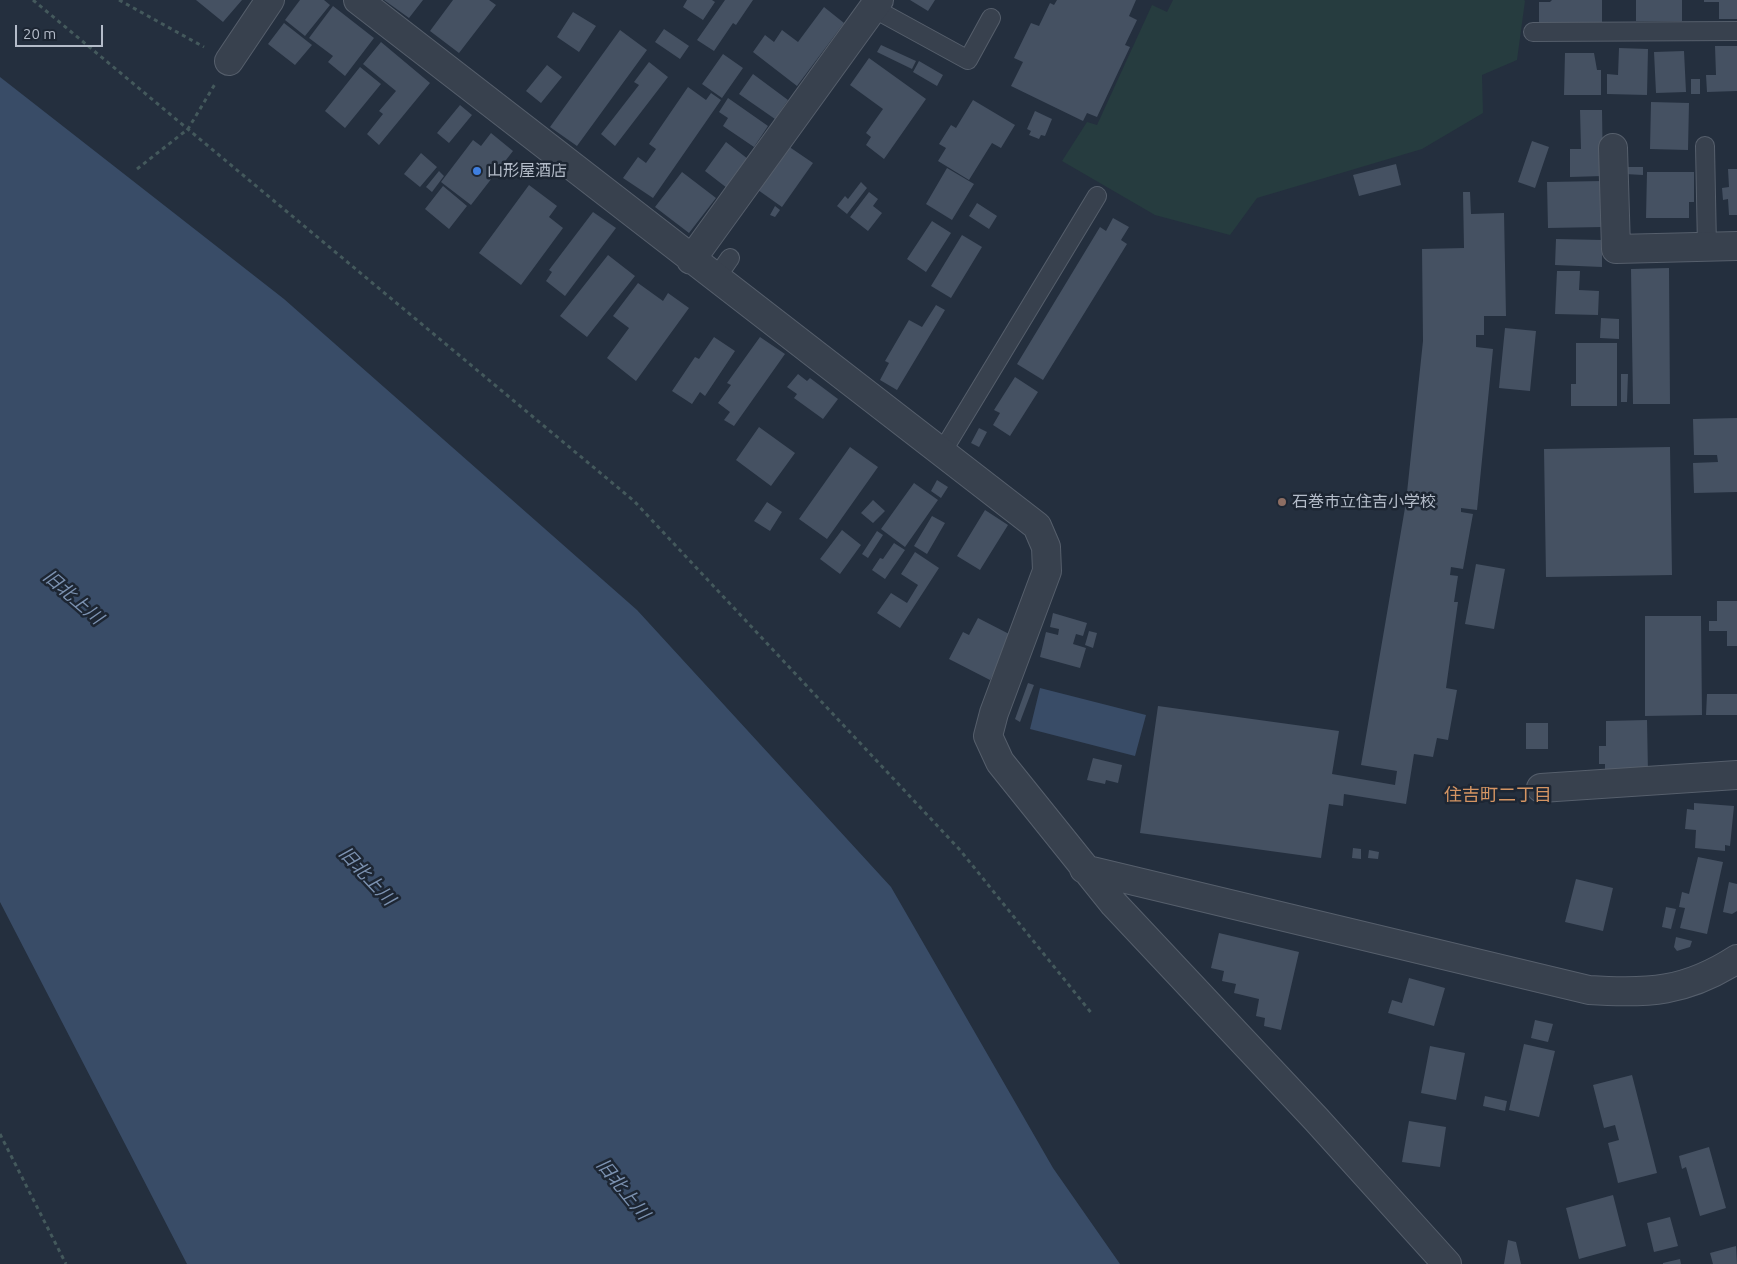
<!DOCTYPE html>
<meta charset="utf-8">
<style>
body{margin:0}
#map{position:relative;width:1737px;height:1264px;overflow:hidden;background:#242f3e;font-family:Ubuntu,sans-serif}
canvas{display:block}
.scale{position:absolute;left:15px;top:25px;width:88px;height:22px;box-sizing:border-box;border:2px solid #b4bcc9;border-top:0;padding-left:6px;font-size:15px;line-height:18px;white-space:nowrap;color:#b4bcc9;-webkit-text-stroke:4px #1d2633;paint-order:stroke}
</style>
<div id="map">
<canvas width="1737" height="1264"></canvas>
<div class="scale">20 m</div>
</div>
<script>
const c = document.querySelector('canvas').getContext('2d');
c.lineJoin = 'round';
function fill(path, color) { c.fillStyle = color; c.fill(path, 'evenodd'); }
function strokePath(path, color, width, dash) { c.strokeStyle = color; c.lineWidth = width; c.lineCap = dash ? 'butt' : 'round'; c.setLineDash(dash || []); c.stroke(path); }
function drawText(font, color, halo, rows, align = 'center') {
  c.font = font + ' Ubuntu,"Noto Sans JP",sans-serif'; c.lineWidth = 5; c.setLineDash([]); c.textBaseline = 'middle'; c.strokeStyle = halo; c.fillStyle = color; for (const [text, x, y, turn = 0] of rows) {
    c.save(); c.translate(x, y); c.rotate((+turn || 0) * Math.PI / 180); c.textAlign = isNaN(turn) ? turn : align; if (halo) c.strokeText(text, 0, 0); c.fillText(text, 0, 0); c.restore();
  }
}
fill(new Path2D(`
 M1173 0H1524L1525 1 1517 60 1482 75 1483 113 1422 149 1257 198 1230 235 1155 215 1062 161 1087 122 1097 125 1152 5 1167 12Z`), '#263c3f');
fill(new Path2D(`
 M0 77 284 299 637 610 891 887 1053 1168 1120 1264H187L0 902Z
 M1040 688 1146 715 1135 756 1030 729Z`), '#394c67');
fill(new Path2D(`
 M196 0H242L223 22Z
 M300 0H324L330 5 305 36 285 20Z
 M384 0H423L409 18Z
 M453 0H489L496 5 459 53 430 31Z
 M687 0H712L715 2 703 20 683 7Z
 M725 0H753L736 25 733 23 714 51 697 40Z
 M910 0H935L928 11Z
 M1057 0H1136L1129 16 1137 20 1125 45 1130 47 1097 117 1087 113 1083 121 1011 86 1023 62 1014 58 1031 23 1039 26 1050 3 1054 5Z
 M1552 0H1602V22H1539V2H1550Z
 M1636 0H1682V21H1636Z
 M1704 0H1737V19H1719V2H1704Z
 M333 6 374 38 345 76 328 62 333 56 309 38Z
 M824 7 844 23 797 86 753 52 765 35 774 42 782 30 798 42Z
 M573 12 596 26 579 52 557 37Z
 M284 23 312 45 295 65 268 44Z
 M664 29 689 46 680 59 655 42Z
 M620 30 647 50 577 146 550 127Z
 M381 42 430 83 379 145 367 134 383 114 379 111 396 91 363 64Z
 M881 45 916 61 912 69 877 52Z
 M1715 46H1737V91L1707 92 1706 75H1716Z
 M1619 48 1648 49 1647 95 1607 94V74L1618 75Z
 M1684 51 1686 92 1656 93 1654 52Z
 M1565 53H1594L1597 70H1601V95H1564Z
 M723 54 743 68 722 98 702 84Z
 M869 58 926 99 884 159 866 145 871 137 866 133 883 109 850 85Z
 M919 61 943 75 937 86 913 72Z
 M649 62 668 77 615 146 601 134 639 85 634 82Z
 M547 65 562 77 541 103 526 91Z
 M360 67 381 84 345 128 325 111Z
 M753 74 788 100 775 119 739 94Z
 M1691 79H1700V94H1691Z
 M688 87 706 100 711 93 721 100 653 198 623 178 638 157 646 163 656 149 649 144Z
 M728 98 768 126 754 147 723 126 728 118 719 112Z
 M973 100 1015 125 1001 148 992 143 969 180 938 161 946 148 939 144 951 125 956 128Z
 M1651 102 1689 103 1688 150 1650 149Z
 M460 105 472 115 449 143 437 133Z
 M1580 110H1602L1603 176 1570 177V149H1581Z
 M1035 111 1052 119 1045 136 1041 135 1039 139 1029 135 1031 131 1027 129Z
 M491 133 513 151 471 205 441 182 473 140 481 146Z
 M1532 141 1549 147 1535 188 1518 182Z
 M726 142 748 159 727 188 705 171Z
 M788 146 813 163 782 207 758 190Z
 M421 153 437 167 420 187 404 174Z
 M1396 164 1401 185 1359 196 1353 175Z
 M1625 167H1643V175L1625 174Z
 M947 168 974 184 952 220 926 204Z
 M1728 169H1737V215H1729L1728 199 1723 200 1722 188 1729 187Z
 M439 171 444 176 432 192 426 187Z
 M682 172 716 198 689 233 655 207Z
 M1647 172H1694V202H1689V218H1646Z
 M1602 181 1603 227 1548 228 1547 182Z
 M861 182 867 188 847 214 837 206 845 196 848 199Z
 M529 185 557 206 549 217 563 228 521 285 479 253Z
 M443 186 467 206 449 229 425 209Z
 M869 192 878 199 873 206 882 213 868 231 850 217Z
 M1463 192H1470L1471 214 1504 213 1506 316H1484V335H1476V347L1493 349 1477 510 1461 508V512L1473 514 1463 569 1451 567 1450 575 1458 576 1454 602H1458L1446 688 1457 690 1448 740 1437 738 1433 757 1414 754 1406 804 1344 794 1343 806 1329 804 1321 858 1140 833 1158 706 1339 731 1332 774 1395 785 1397 771 1361 765 1406 502 1423 341 1422 249 1464 248Z
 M977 203 997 216 989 229 969 216Z
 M775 206 780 210 775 217 770 215Z
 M593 212 616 228 565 296 546 281 552 272 549 270Z
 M1113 218 1129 227 1121 240 1127 244 1043 380 1017 364 1100 227 1106 231Z
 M932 221 951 233 926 272 907 259Z
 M962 235 982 247 951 298 931 286Z
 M1556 239 1602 240V267L1555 265Z
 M608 255 635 276 587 337 560 316Z
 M1669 268 1670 404H1633L1631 269Z
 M1557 271H1580L1579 290 1599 291 1598 315 1555 314Z
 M638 283 663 301 668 293 689 308 636 381 607 358 629 328 613 316Z
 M936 305 945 310 897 390 880 380 889 363 885 361 909 320 922 327Z
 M1601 318 1619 319V339L1600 338Z
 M1505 328 1536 331 1530 391 1499 388Z
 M714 337 735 351 705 396 700 392 692 404 672 391 695 357 699 359Z
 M760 337 785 354 734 426 724 420 730 412 718 403 731 385 727 383Z
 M1576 343H1617V406H1571V384H1576Z
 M798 374 807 381 810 378 838 399 823 419 794 398 797 394 787 387Z
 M1621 374H1628L1627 402H1621Z
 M1015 377 1038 392 1010 436 993 425 1000 413 994 410Z
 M1737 418V492L1694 493 1693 463 1718 462 1717 455H1694L1693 419Z
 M759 427 795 453 771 486 736 460Z
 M979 428 987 432 979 447 971 443Z
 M850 447 878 467 827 539 799 519Z
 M1670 447 1672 575 1546 577 1544 449Z
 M937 480 948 487 941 498 931 491Z
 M914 483 938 500 905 547 881 529Z
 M873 500 885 511 873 523 861 513Z
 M767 502 782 512 770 531 754 521Z
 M985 510 1008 525 980 570 957 556Z
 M932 516 945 523 927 554 914 546Z
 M842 530 861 545 840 574 820 559Z
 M877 531 883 535 868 558 862 554Z
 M894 543 905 550 885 579 872 570 880 558 883 559Z
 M915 552 939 568 900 628 877 613 891 593 907 603 918 585 901 574Z
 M1476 564 1505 569 1494 629 1465 624Z
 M1717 601H1737V646H1727V631H1709V621H1717Z
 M1053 613 1087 623 1083 636 1076 634 1073 644 1086 648 1080 668 1040 657 1046 632 1058 635 1059 629 1050 627Z
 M1645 616H1701L1702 715 1645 716Z
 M978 618 1013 636 990 680 949 659 963 632 969 635Z
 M1089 631 1097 633 1093 648 1085 645Z
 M1028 683 1034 685 1020 722 1015 719Z
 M1707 694H1737V715H1706Z
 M1647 720 1648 773 1605 774V764H1599V746H1606V721Z
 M1526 723H1548V749H1526Z
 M1093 758 1122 765 1118 783 1106 780 1105 784 1087 780Z
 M1694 803 1734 806 1730 846 1725 845V851L1695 848 1696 830 1685 829 1687 809 1694 810Z
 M1353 848 1361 849V859L1352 858Z
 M1369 850 1379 852 1378 859 1368 858Z
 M1698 857 1723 862 1707 934 1680 928 1685 908 1679 907 1682 892 1689 894Z
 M1576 879 1613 888 1603 931 1565 922Z
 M1729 882 1737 884V911L1732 914 1723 912Z
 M1666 907 1676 909 1671 929 1662 927Z
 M1219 933 1299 952 1281 1030 1264 1026 1265 1018 1256 1016 1259 999 1234 993 1236 984 1222 981 1224 971 1211 968Z
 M1676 937 1692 941 1690 947 1677 951 1674 947Z
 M1409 978 1445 988 1434 1026 1388 1013 1392 1000 1402 1003Z
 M1535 1020 1553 1024 1548 1042 1531 1038Z
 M1524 1044 1555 1051 1539 1117 1509 1110Z
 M1430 1046 1465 1053 1456 1100 1421 1093Z
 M1632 1075 1657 1173 1618 1183 1608 1143 1619 1140 1615 1125 1604 1128 1593 1085Z
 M1485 1096 1507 1101 1505 1111 1483 1106Z
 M1409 1121 1446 1127 1440 1167 1402 1162Z
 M1709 1147 1726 1208 1700 1216 1686 1167 1682 1169 1679 1156Z
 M1613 1195 1626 1246 1579 1259 1566 1208Z
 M1670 1217 1678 1246 1654 1252 1647 1223Z
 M1508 1240 1516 1242 1521 1264H1504Z
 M1736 1246 1737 1264H1713L1710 1253Z
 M1680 1259 1681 1264H1663V1263Z`), '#455162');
const lane = new Path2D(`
 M873 8 968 60 991 18
 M1533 32 1737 31
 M1705 146 1707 247
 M716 278 730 258
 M942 452 1097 196`);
const street = new Path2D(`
 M358 0 1037 526 1046 547 1047 571 994 713 988 736 1000 762 1114 904 1316 1119 1447 1264
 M229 61 270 0
 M1613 148 1616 249 1737 246
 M691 260 879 0
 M1541 788 1737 775
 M1084 869 1589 990C1648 994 1686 992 1737 959`);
strokePath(lane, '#565f6c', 20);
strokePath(street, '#565f6c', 30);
strokePath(new Path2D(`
 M33 0 634 501 960 850 1093 1015
 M119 0 204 47
 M137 169 188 129 215 84
 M0 1134 66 1264`), '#44595c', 3, [4, 4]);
strokePath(lane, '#38414e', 18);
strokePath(street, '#38414e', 28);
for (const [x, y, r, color] of [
 [477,171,5,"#3f7fe0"],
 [1282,502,5,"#8d6e63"]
]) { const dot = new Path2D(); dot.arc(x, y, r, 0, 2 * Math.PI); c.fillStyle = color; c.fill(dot); strokePath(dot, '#1d2633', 2); }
drawText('16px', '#b4bcc9', '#1d2633', [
 ["山形屋酒店",487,171],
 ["石巻市立住吉小学校",1292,502]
], 'left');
drawText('italic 18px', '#7c92b1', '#1d2633', [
 ["旧北上川",73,597,41],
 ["旧北上川",367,876,47],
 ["旧北上川",623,1189,51]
]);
drawText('18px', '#d59563', '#1d2633', [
 ["住吉町二丁目",1498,795]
]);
</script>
